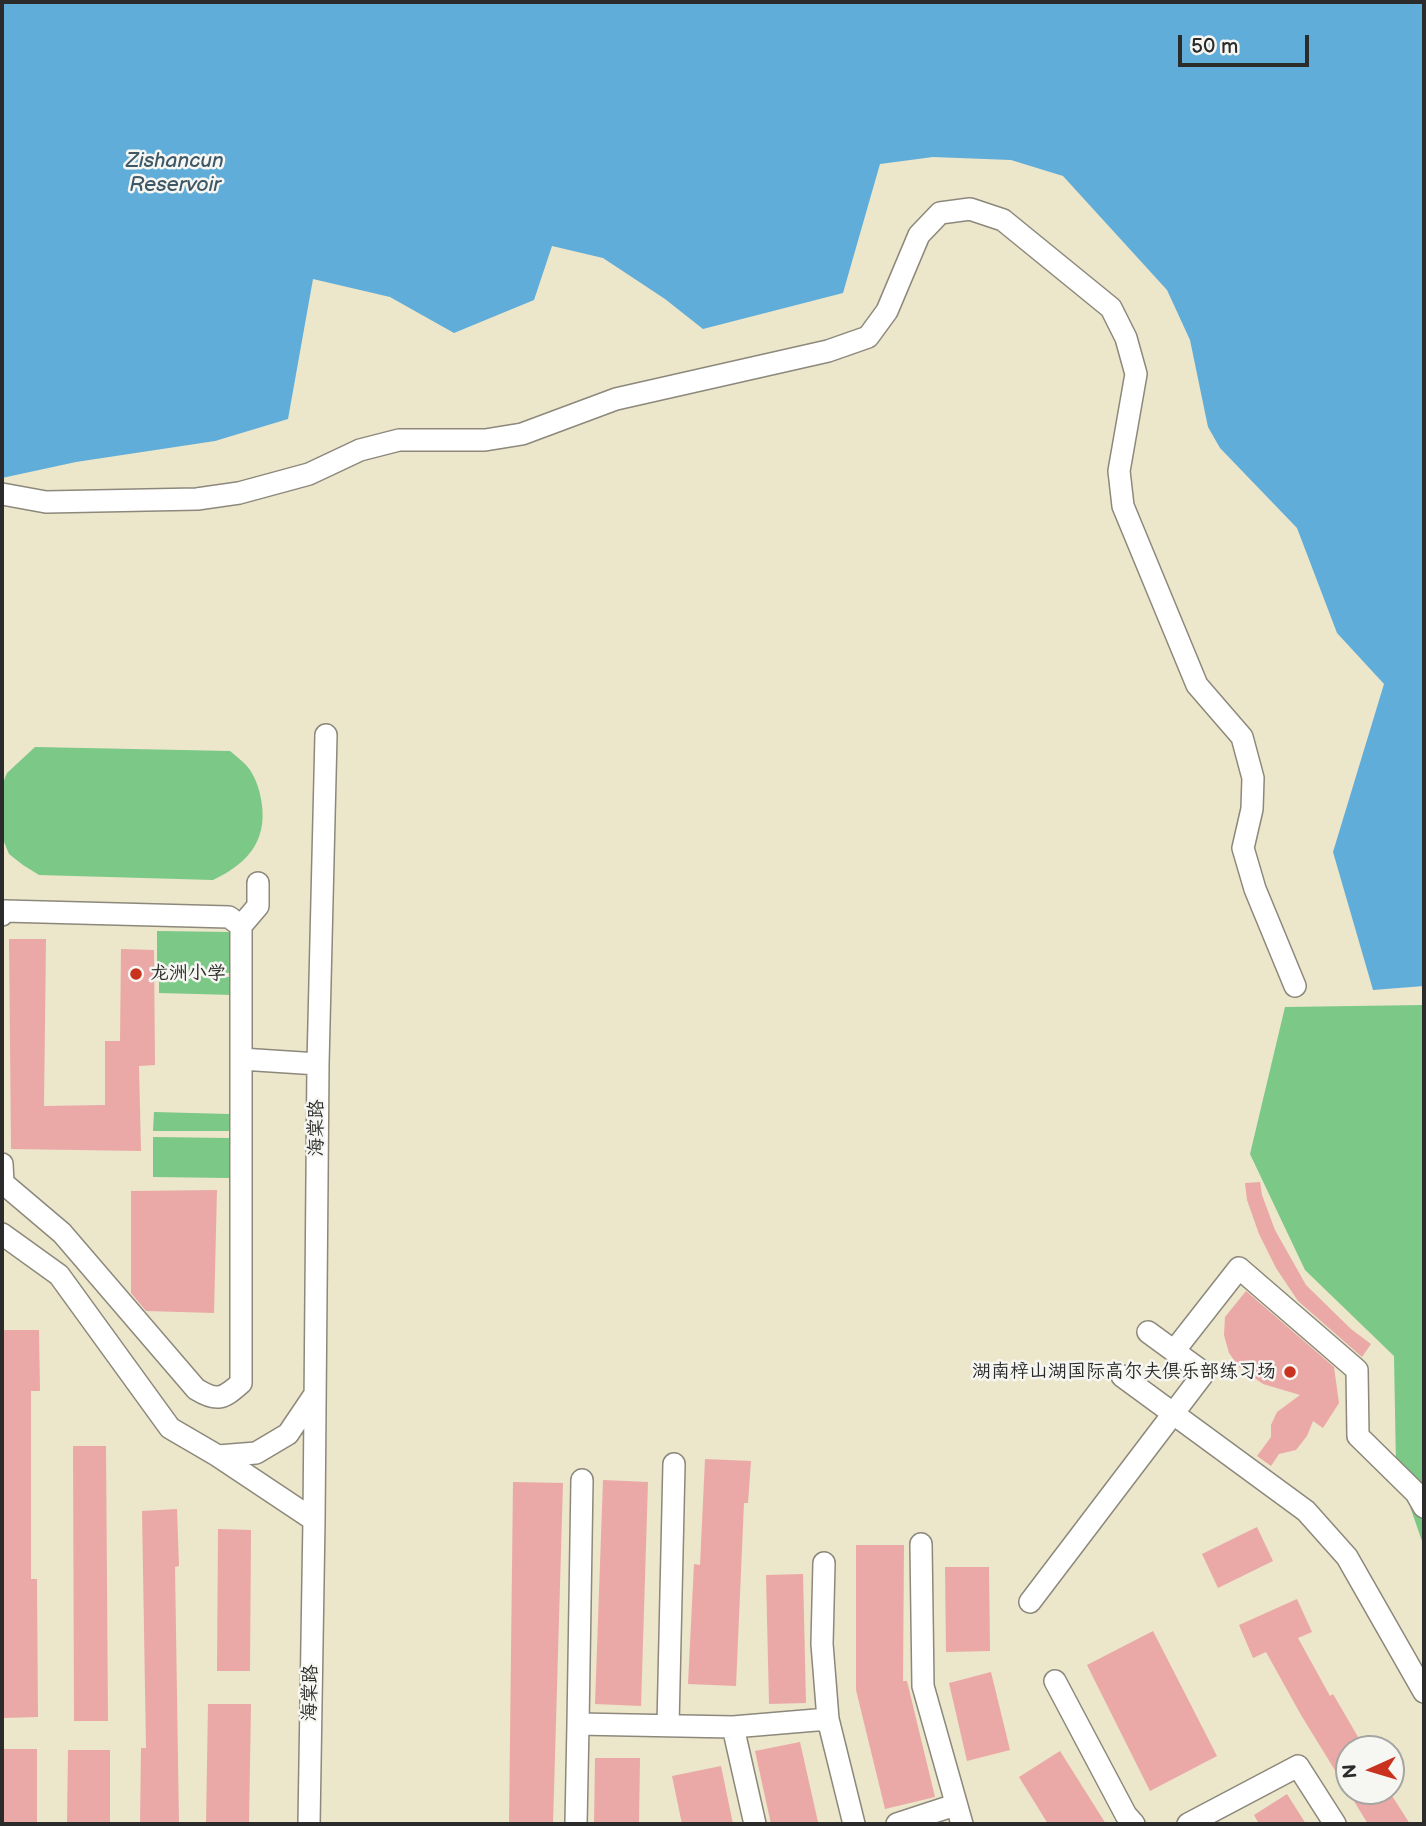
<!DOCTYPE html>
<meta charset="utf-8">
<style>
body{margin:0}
#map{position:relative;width:1426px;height:1826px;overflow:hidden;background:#ece6cb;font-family:"Balsamiq Sans",sans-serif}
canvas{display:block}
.frame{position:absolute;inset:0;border:4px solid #2b2b2b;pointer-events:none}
.north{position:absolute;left:1335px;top:1735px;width:70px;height:70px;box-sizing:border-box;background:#f6f6f2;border:2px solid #a5a5a2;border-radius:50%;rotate:266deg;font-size:19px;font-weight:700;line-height:28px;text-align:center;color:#2b2b2b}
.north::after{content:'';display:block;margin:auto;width:24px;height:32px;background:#c8321e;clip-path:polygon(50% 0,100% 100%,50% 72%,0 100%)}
.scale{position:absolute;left:1178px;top:35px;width:131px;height:32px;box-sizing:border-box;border:4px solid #2b2b2b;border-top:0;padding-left:9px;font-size:21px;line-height:24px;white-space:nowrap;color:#2b2b2b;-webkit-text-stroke:5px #f6f6f2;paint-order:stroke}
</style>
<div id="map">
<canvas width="1426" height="1826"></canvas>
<div class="frame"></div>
<div class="north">N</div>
<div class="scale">50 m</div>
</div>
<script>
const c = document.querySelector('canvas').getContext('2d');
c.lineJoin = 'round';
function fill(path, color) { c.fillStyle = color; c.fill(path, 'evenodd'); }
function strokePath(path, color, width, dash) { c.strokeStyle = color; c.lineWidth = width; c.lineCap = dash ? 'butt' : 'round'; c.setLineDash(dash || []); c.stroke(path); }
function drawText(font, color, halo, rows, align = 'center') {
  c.font = font + ' "Balsamiq Sans","LXGW WenKai TC",sans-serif'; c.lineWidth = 5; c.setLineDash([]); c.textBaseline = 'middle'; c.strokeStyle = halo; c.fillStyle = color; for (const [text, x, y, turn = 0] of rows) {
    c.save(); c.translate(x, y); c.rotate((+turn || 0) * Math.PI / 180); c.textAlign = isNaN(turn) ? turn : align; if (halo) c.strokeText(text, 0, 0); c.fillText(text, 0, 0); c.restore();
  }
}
fill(new Path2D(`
 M35 747 230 751C235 755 241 760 246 765 253 772 258 785 260 794 270 837 251 862 213 880L39 875 23 865 9 854 2 837V785L7 773Z
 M157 931 232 932 233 973 157 971Z
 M159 975 233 977V995L159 993Z
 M1424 1005V1547L1396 1466 1394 1356 1305 1270 1250 1154 1285 1007Z
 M154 1112 229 1114V1131H153Z
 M153 1137 229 1138 230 1178 153 1177Z`), '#7bc887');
fill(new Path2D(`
 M2 2H1424V986L1373 990 1333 852 1384 684 1337 633 1297 528 1220 448 1208 427 1190 340 1167 290 1063 176 1011 160 933 157 880 164 843 293 703 329 665 299 603 258 552 246 534 300 454 333 390 297 313 279 288 419 215 441 76 462 2 478Z`), '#60add9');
fill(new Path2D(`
 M9 939H46L44 1106 105 1105V1041H120L121 949 154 950 155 1065 139 1066 141 1151 11 1149Z
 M1260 1182 1262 1195 1275 1230 1306 1285 1351 1329 1371 1344 1362 1357 1298 1301 1276 1268 1259 1234 1247 1200 1245 1183Z
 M217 1190 214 1313 146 1311 131 1293V1191Z
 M1246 1291 1334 1367 1339 1403 1323 1428 1313 1421 1307 1436 1296 1450 1279 1454 1271 1466 1257 1456 1271 1437V1425L1277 1412 1300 1395 1263 1384 1239 1367 1229 1353 1224 1335 1225 1317Z
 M2 1330H39L40 1391H31V1579H37L38 1717 2 1718Z
 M73 1446H106L108 1721H74Z
 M705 1459 751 1461 748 1503H744L736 1686 688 1684 694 1564 700 1565Z
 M603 1480 648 1482 641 1706 595 1704Z
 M513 1482 563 1483 553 1824H509Z
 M177 1509 179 1566 175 1567 179 1824H140L141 1748H146L142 1511Z
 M1257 1527 1273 1561 1218 1588 1202 1554Z
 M218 1529 251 1530 250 1671H217Z
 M856 1545H904L903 1681H907L935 1797 885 1809 856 1690Z
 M945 1567H989L990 1651 946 1652Z
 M803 1574 806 1703 769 1704 766 1575Z
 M1297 1599 1312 1632 1298 1638 1330 1696 1333 1694 1361 1742 1349 1749V1791H1389L1410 1824H1368L1301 1715 1266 1652 1253 1658 1239 1625Z
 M1153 1631 1217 1756 1150 1791 1087 1665Z
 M991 1672 1010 1750 967 1761 949 1683Z
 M208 1704H251L249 1824H206Z
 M800 1742 818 1822 771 1824 755 1751Z
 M2 1749H37V1824H2Z
 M68 1750H110V1824H67Z
 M1060 1751 1106 1824H1048L1019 1777Z
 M595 1758H640L639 1824H594Z
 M721 1766 733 1824H682L672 1776Z
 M1287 1794 1306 1824H1259L1254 1815Z`), '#eaa9a6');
const minor = new Path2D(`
 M2 494 46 502 197 499 239 493 309 474 360 450 399 440H485L522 434 616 399 828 351 868 337 887 311 919 235 940 213 970 209 1003 220 1111 308 1126 338 1136 374 1119 471 1123 506 1197 685 1242 737 1253 778 1252 809 1243 848 1255 889 1295 986
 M2 915 5 911 229 917 241 926V1383C223 1399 217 1402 196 1389L62 1233 3 1183 2 1164
 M241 926 258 906V883
 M241 1059 318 1064
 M2 1234 59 1275 170 1428 218 1456 314 1520 309 1824
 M1174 1351 1239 1268 1357 1370 1358 1436 1416 1493 1424 1507
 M1122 1376 1306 1511 1347 1557 1424 1692
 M218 1456 256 1453 288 1434 315 1394
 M314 1520 318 1064 326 735
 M921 1544 923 1686 962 1824
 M824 1563 822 1644 828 1719 854 1824
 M1030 1602 1204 1373 1148 1332
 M1055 1681 1126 1815 1134 1824
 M578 1724 582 1480
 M668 1725 674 1464
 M733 1727 755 1824
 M576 1824 578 1724 733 1727 828 1719
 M897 1824 955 1805
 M1188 1824 1298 1766 1335 1824`);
strokePath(minor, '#8c887b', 24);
strokePath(minor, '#fff', 21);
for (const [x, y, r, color] of [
 [136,974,7,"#c8321e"],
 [1290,1372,7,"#c8321e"]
]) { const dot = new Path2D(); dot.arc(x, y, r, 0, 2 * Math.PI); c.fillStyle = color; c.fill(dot); strokePath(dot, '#f6f6f2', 2.5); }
drawText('19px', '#2b2b2b', '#f6f6f2', [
 ["龙洲小学",150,974],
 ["湖南梓山湖国际高尔夫俱乐部练习场",1276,1372,"right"]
], 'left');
drawText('19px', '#2b2b2b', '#f6f6f2', [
 ["海棠路",317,1128,-90],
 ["海棠路",311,1693,-89]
]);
drawText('italic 21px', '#3e5868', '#f6f6f2', [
 ["Zishancun",175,162],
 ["Reservoir",175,186]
]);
</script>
